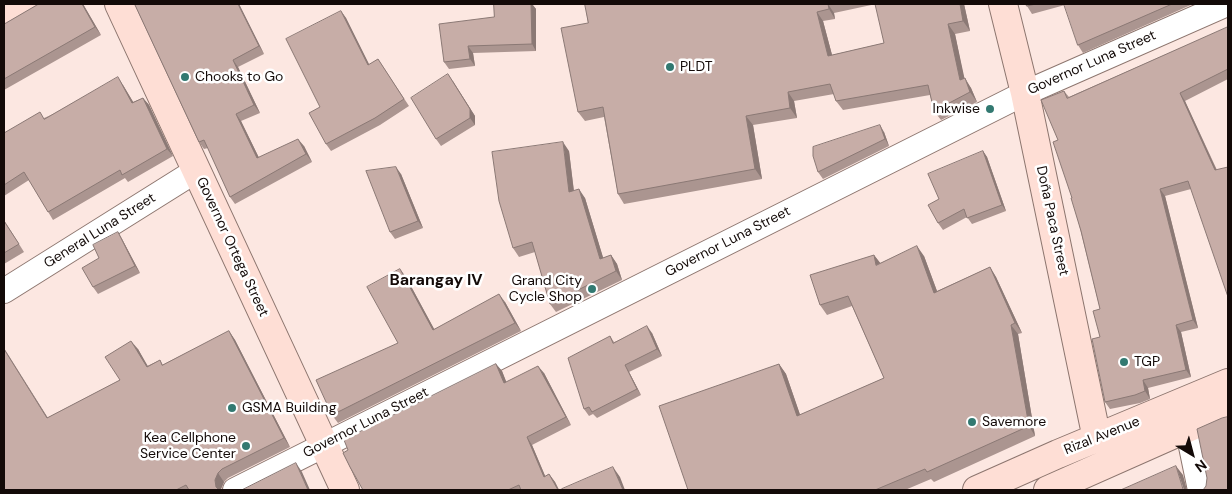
<!DOCTYPE html>
<meta charset="utf-8">
<style>
body{margin:0}
#map{position:relative;width:1232px;height:494px;overflow:hidden;background:#fce7e1;font-family:"DM Sans",sans-serif}
canvas{display:block}
.frame{position:absolute;inset:0;border:5px solid #130a08;pointer-events:none}
.north{position:absolute;left:1167px;top:429px;width:50px;height:50px;-webkit-text-stroke:4px #fff;paint-order:stroke;rotate:143deg;font-size:14px;font-weight:700;line-height:20px;text-align:center;color:#130a08}
.north::after{content:'';display:block;margin:auto;width:18px;height:22px;background:#130a08;clip-path:polygon(50% 0,100% 100%,50% 72%,0 100%)}
</style>
<div id="map">
<canvas width="1232" height="494"></canvas>
<div class="frame"></div>
<div class="north">N</div>
</div>
<script>
const c = document.querySelector('canvas').getContext('2d');
c.lineJoin = 'round';
function strokePath(path, color, width, dash) { c.strokeStyle = color; c.lineWidth = width; c.lineCap = dash ? 'butt' : 'round'; c.setLineDash(dash || []); c.stroke(path); }
function fill(path, color) { c.fillStyle = color; c.fill(path, 'evenodd'); }
function drawText(font, color, halo, rows, align = 'center') {
  c.font = font + ' "DM Sans",sans-serif'; c.lineWidth = 5; c.setLineDash([]); c.textBaseline = 'middle'; c.strokeStyle = halo; c.fillStyle = color; for (const [text, x, y, turn = 0] of rows) {
    c.save(); c.translate(x, y); c.rotate((+turn || 0) * Math.PI / 180); c.textAlign = isNaN(turn) ? turn : align; if (halo) c.strokeText(text, 0, 0); c.fillText(text, 0, 0); c.restore();
  }
}
const street = new Path2D(`
 M4 291 197 170
 M1187 427 1200 490
 M235 490 1025 93 1227 4`);
const secondary = new Path2D(`
 M119 4 345 490
 M1003 4 1025 93 1097 439
 M4 17 27 4
 M977 490 1058 454 1228 383
 M1048 490 1228 410`);
strokePath(street, '#8c756e', 26);
strokePath(secondary, '#8c756e', 30);
strokePath(street, '#fff', 24);
strokePath(secondary, '#feded5', 28);
fill(new Path2D(`
 M39 4H83L101 35 4 90V24L6 23Z
 M239 4 264 54 238 67 260 113 241 121 259 158 304 146 312 162 235 204 230 197 208 148 204 149 199 142Z
 M494 4H532L536 9V51L473 53 475 66 449 69 444 62 494 17Z
 M585 4H964L970 31 955 34 964 79 971 88 977 102 941 120 934 111 930 95 843 110 836 101 834 94 794 101 797 118 753 125 762 179 624 204 618 194 604 117 585 121 578 112 588 23ZM876 4 884 43 832 55 823 21 835 19 834 13Z
 M1026 4H1193L1083 53 1078 45 1065 5 1032 14 1027 6Z
 M341 11 346 18 369 65 378 59 409 106 380 125 331 151 326 144 320 107Z
 M1228 27V79L1185 101 1217 170 1191 189 1165 196 1198 328 1181 332 1191 377 1148 388 1150 399 1140 403 1110 409 1105 402 1100 337V309L1058 140 1064 91 1069 97Z
 M453 81 475 116V125L441 146 436 139Z
 M123 85 133 102 143 98 149 105 173 156 128 182 125 178 53 220 29 180 4 196V130L5 133 44 118Z
 M884 132 889 146 823 179 818 172Z
 M569 151 574 191 585 198 603 258 611 255 617 264 622 280 556 312 550 304 535 252 519 257 513 248Z
 M983 151 987 157 1006 211 972 224 967 217 943 230 938 223 939 199Z
 M401 174 423 228 395 239 390 232Z
 M4 220 24 252 4 264Z
 M118 232 122 239 140 273 98 294 93 287 99 258Z
 M874 255 880 263 924 256 937 291 990 267 996 277 1022 333 1018 334 1035 436 934 482 931 479 905 490H688L779 364 786 374 800 415 884 378 852 306 827 315 820 305Z
 M406 277 434 329 505 302 521 331 338 423 332 415 398 343Z
 M229 331 235 340 290 447 228 478 224 482 221 489 222 490H4V348L47 418 120 380 138 349 147 366 160 360 163 365Z
 M652 333 662 356 629 372 641 395 597 418 593 414 589 416 584 409 610 336 614 342Z
 M496 364 502 371 506 382 544 373 571 425 532 445 545 476 549 474 555 482 559 490H363Z`), '#ab9590');
fill(new Path2D(`
 M82 4H83L101 35 95 27Z
 M238 4H239L264 54 259 46Z
 M531 4H532L536 9V51L532 44Z
 M828 4 834 13 835 19 829 9Z
 M960 4H964L970 31 963 21Z
 M341 11 346 18 373 72 368 65Z
 M817 12 823 21 835 66 828 56Z
 M948 24 955 34 967 90 960 80Z
 M468 46 473 53 475 66 470 59Z
 M233 60 238 67 260 113 254 105Z
 M448 74 475 116V125L470 118Z
 M118 77 123 85 138 110 132 103Z
 M965 78 971 88 977 102 970 92Z
 M788 92 794 101 797 118 790 108Z
 M1180 93 1185 101 1220 178 1215 170Z
 M143 98 149 105 173 156 167 149Z
 M236 114 241 121 263 166 257 158Z
 M746 116 753 125 762 179 755 169Z
 M880 125 884 132 889 146 885 139Z
 M298 139 304 146 312 162 306 154Z
 M563 142 569 151 575 201 569 192Z
 M983 151 987 157 1006 211 1002 205Z
 M396 167 401 174 423 228 418 221Z
 M579 189 585 198 606 267 600 259Z
 M1160 189 1165 196 1198 328 1193 320Z
 M118 232 122 239 140 273 135 266Z
 M917 246 924 256 941 302 934 293Z
 M611 255 617 264 622 280 616 271Z
 M874 255 881 264 876 265Z
 M990 267 996 277 1022 333 1015 323Z
 M400 269 406 277 439 338 433 330Z
 M499 294 505 302 521 331 515 323Z
 M1011 325 1018 334 1035 436 1029 426Z
 M1176 325 1181 332 1191 377 1186 370Z
 M647 326 652 333 662 356 657 349Z
 M229 331 235 340 290 447 284 438Z
 M131 341 138 349 153 375 147 367Z
 M4 348 53 426 47 418Z
 M496 364 502 371 510 391 504 383Z
 M779 364 786 374 804 426 797 416Z
 M625 365 629 372 641 395 637 389Z
 M538 366 544 373 571 425 566 417Z
 M1143 380 1148 388 1150 399 1145 391Z
 M527 437 532 445 549 485 544 477Z
 M296 463 302 472 310 490H308Z
 M1176 466 1183 475 1187 490H1184Z
 M613 467 620 477 625 490H623Z
 M218 473 224 482 221 489 222 490H219L216 487 215 480Z
 M549 474 555 482 559 490H558Z`), '#8b7975');
const building = new Path2D(`
 M39 4H82L95 27 4 79V24L6 23Z
 M137 4H238L259 46 233 60 254 105 236 114 257 158 298 139 306 154 230 197 204 140 199 142 135 5Z
 M494 4H531L532 44 468 46 470 59 444 62 439 24 494 17Z
 M585 4H828L829 9 817 12 828 56 884 43 875 4H960L963 21 948 24 960 80 965 78 970 92 934 111 928 85 836 101 830 84 788 92 790 108 746 116 755 169 618 194 603 107 578 112 561 28 588 23Z
 M1026 4H1036L1027 6Z
 M1064 4H1172L1078 45Z
 M341 11 368 65 378 59 404 99 375 118 326 144 309 113 320 107 286 39Z
 M1228 27V69L1180 93 1215 170 1228 167V297L1188 181 1160 189 1193 320 1176 325 1186 370 1143 380 1145 391 1135 395 1105 402 1092 339 1100 337 1093 311 1100 309 1081 231 1071 198H1072L1053 142 1058 140 1041 100 1064 91 1067 98Z
 M448 74 470 109V118L436 139 411 98Z
 M118 77 132 103 143 98 167 149 122 175 120 170 48 212 24 172 4 185V132V133L40 112 44 119Z
 M880 125 885 139 818 172 813 156V147Z
 M563 142 569 192 579 189 600 259 611 255 616 271 550 304 532 242 513 248 499 201 492 152Z
 M983 151 1002 205 967 218 964 209 938 223 928 205 939 199 928 174Z
 M396 167 418 221 390 232 366 171Z
 M4 221 19 244 4 253Z
 M118 232 135 266 93 287 82 268 99 258 93 245Z
 M917 246 934 293 990 267 1015 323 1011 325 1029 426 927 472 925 469 875 490H688L659 406 779 364 797 416 884 378 848 296 820 305 810 275 874 255 876 265Z
 M400 269 433 330 499 294 515 323 332 415 316 380 398 343 367 287Z
 M647 326 657 349 625 365 637 389 592 412 589 407 584 409 568 358 610 336 613 343Z
 M229 331 284 438 222 469 218 473 215 480 216 487 219 490H189L186 485 176 490H4V349L47 418 120 380 105 357 131 341 147 367 160 360 162 365Z
 M496 364 504 383 538 366 566 417 527 437 544 477 549 474 558 490H521L519 485 508 490H363L350 467 343 453 348 450 344 440Z
 M1228 417V490H1203L1206 486 1207 478 1197 429 1222 418Z
 M296 463 308 490H242Z
 M1176 466 1183 489 1184 490H1121Z
 M613 467 623 490H563L562 489Z`);
fill(building, '#c7ada7');
strokePath(building, '#8b7975', 1);
for (const [x, y, r, color] of [
 [670,67,5,"#327971"],
 [185,77,5,"#327971"],
 [990,109,5,"#327971"],
 [592,289,5,"#327971"],
 [1124,362,5,"#327971"],
 [232,408,5,"#327971"],
 [972,422,5,"#327971"],
 [246,446,5,"#327971"]
]) { const dot = new Path2D(); dot.arc(x, y, r, 0, 2 * Math.PI); c.fillStyle = color; c.fill(dot); strokePath(dot, '#fff', 2); }
drawText('14px', '#130a08', '#fff', [
 ["Governor Luna Street",1092,63,-24],
 ["Doña Paca Street",1052,221,78],
 ["General Luna Street",100,231,-32],
 ["Governor Luna Street",728,242,-27],
 ["Governor Ortega Street",232,247,65],
 ["Governor Luna Street",366,423,-27],
 ["Rizal Avenue",1102,436,-22]
]);
drawText('14px', '#130a08', '#fff', [
 ["PLDT",680,67],
 ["Chooks to Go",195,77],
 ["Inkwise",980,109,"right"],
 ["Grand City",582,281,"right"],
 ["Cycle Shop",582,297,"right"],
 ["TGP",1134,362],
 ["GSMA Building",242,408],
 ["Savemore",982,422],
 ["Kea Cellphone",236,438,"right"],
 ["Service Center",236,454,"right"]
], 'left');
drawText('bold 16px', '#130a08', '#fff', [
 ["Barangay IV",436,281]
]);
</script>
